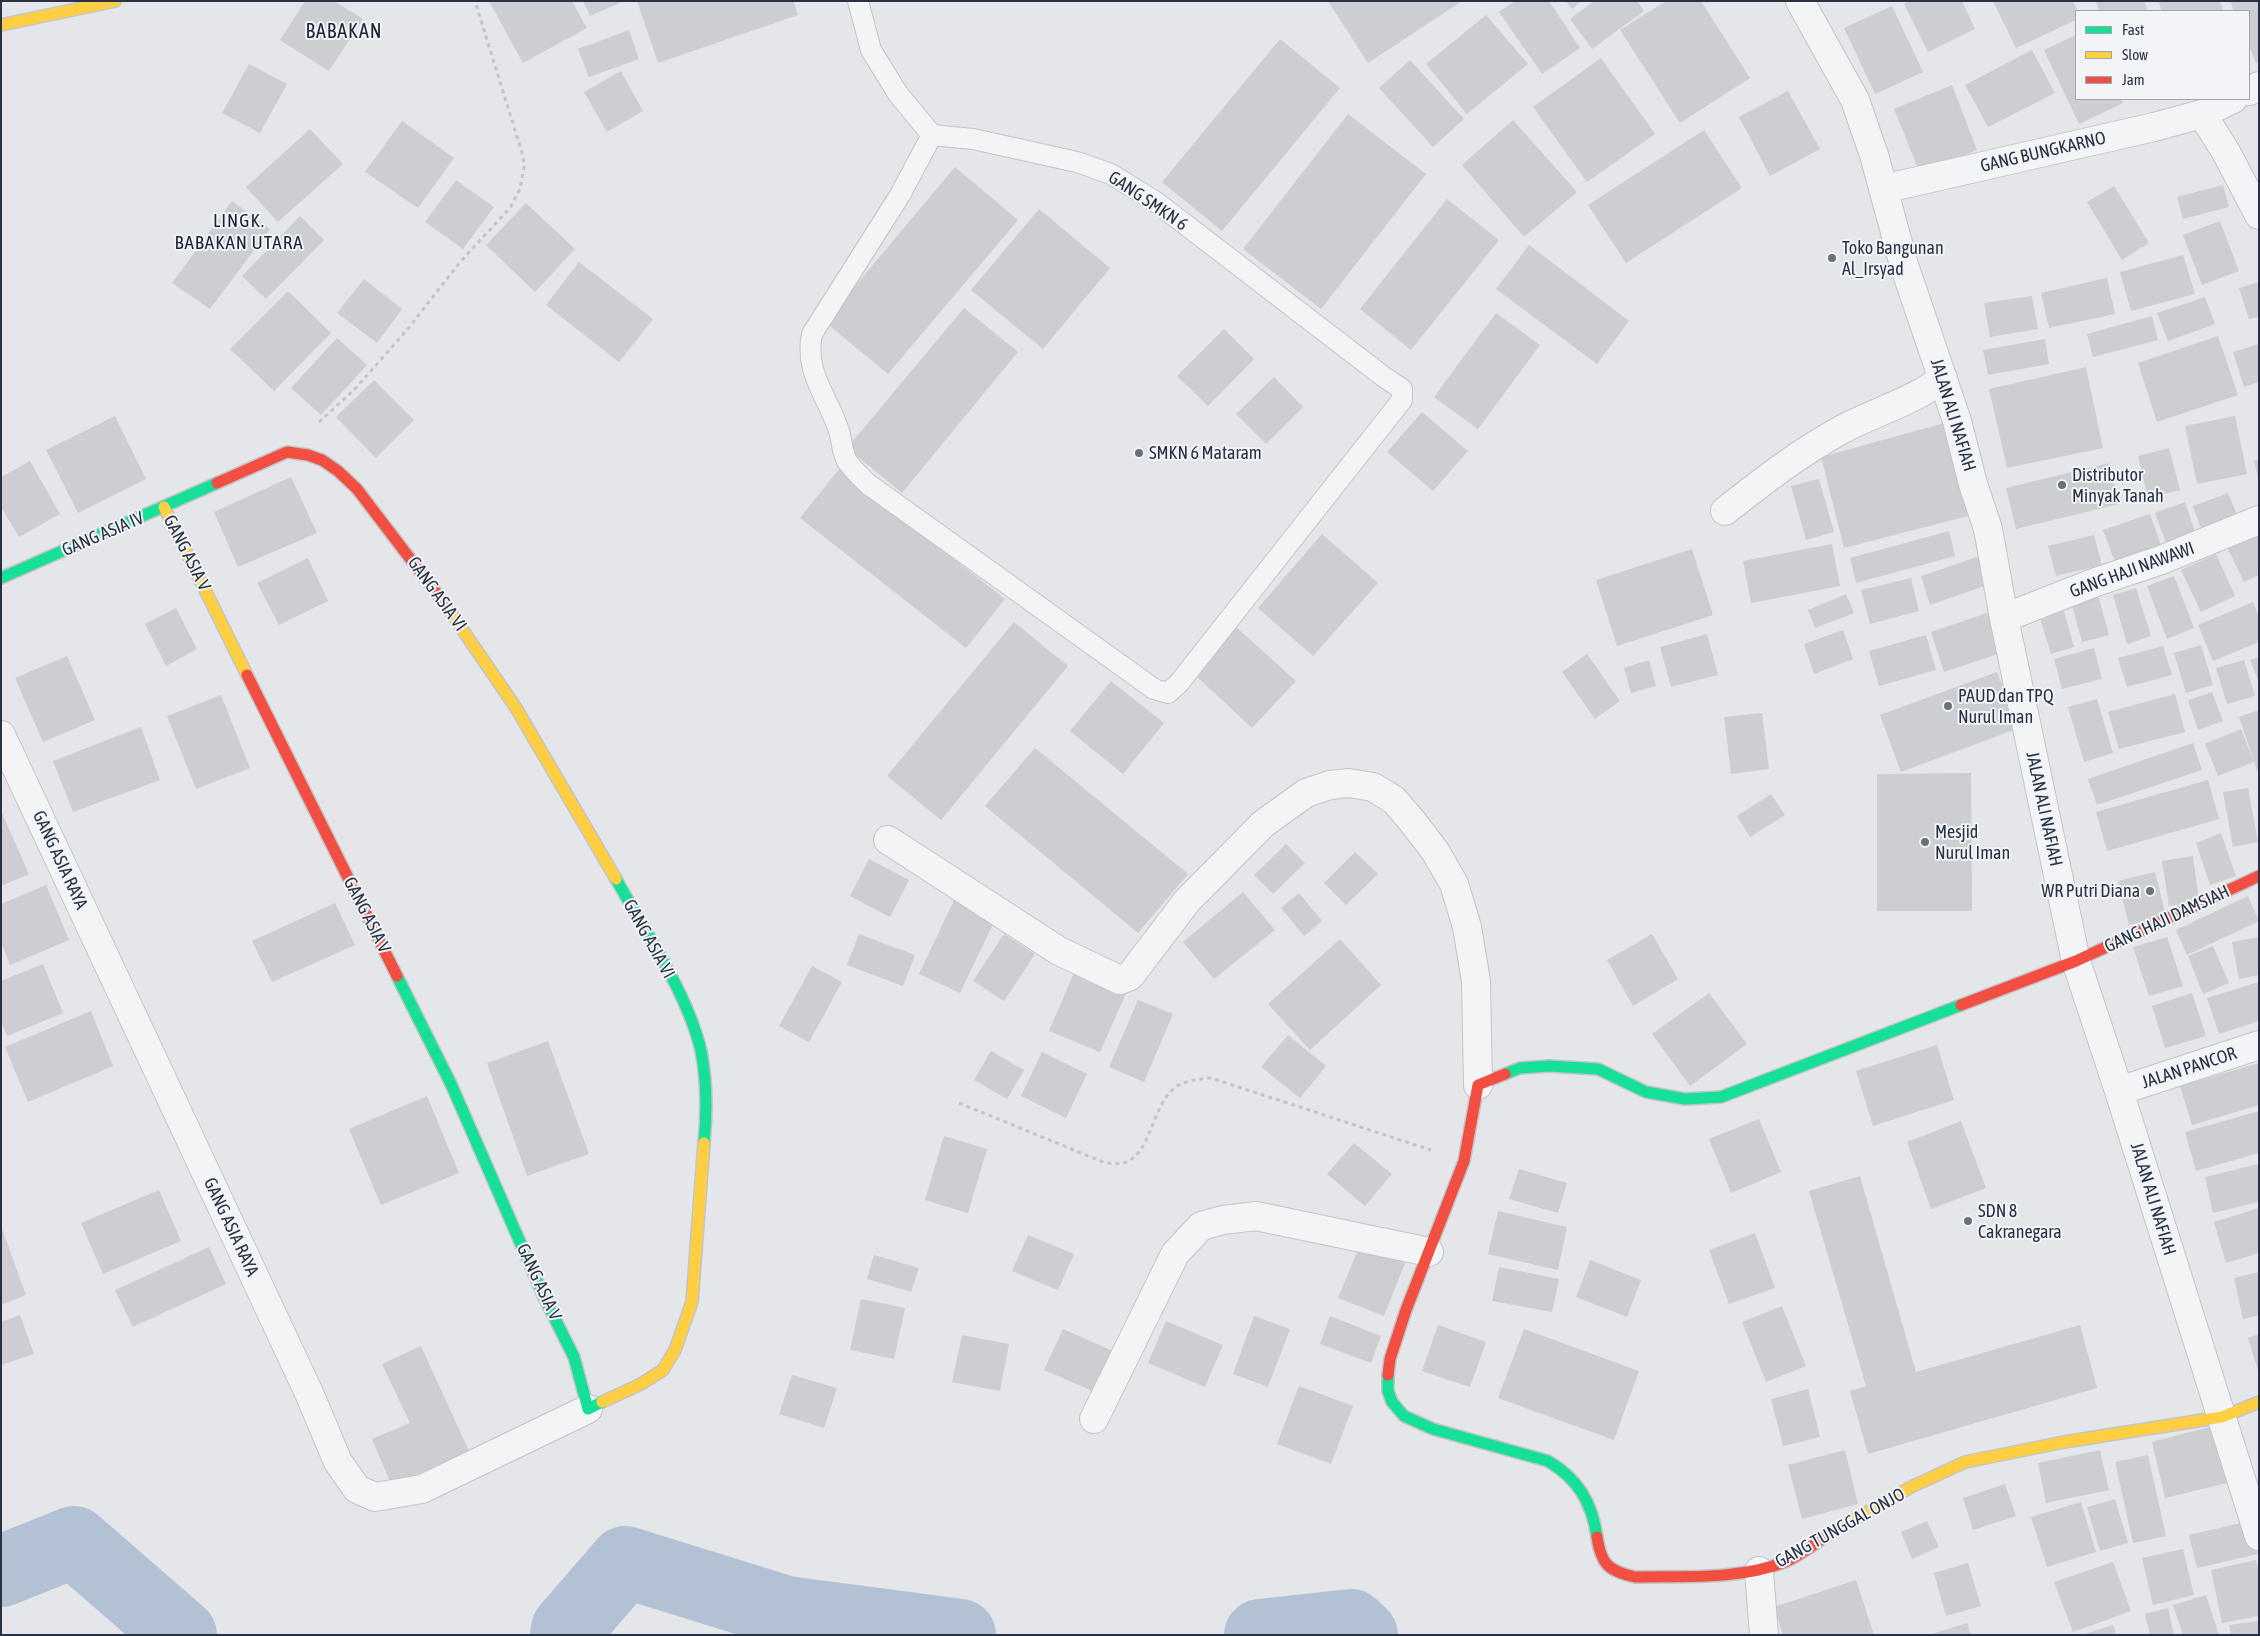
<!DOCTYPE html>
<style>
body{margin:0}
#map{position:relative;width:2260px;height:1636px;overflow:hidden;background:#e4e6e9;font-family:"Asap Condensed",sans-serif}
canvas{display:block}
.frame{position:absolute;inset:0;border:2px solid #293243;pointer-events:none}
.legend{position:absolute;left:2075px;top:10px;width:175px;height:90px;box-sizing:border-box;background:#f2f4f8;border:1px solid #a2a6b0;margin:0;padding:6px 9px;list-style:none;font-size:15px;color:#293243}
.legend li{display:flex;align-items:center;gap:10px;height:25px}
.legend b{width:25px;border:1px solid #a2a6b0}
</style>
<div id="map">
<canvas width="2260" height="1636"></canvas>
<div class="frame"></div>
<ul class="legend">
<li><b style="height:6px;background:#16e098"></b>Fast</li>
<li><b style="height:6px;background:#ffcf43"></b>Slow</li>
<li><b style="height:6px;background:#f24e42"></b>Jam</li>
</ul>
</div>
<script>
const c = document.querySelector('canvas').getContext('2d');
c.lineJoin = 'round';
function strokePath(path, color, width, dash) { c.strokeStyle = color; c.lineWidth = width; c.lineCap = dash ? 'butt' : 'round'; c.setLineDash(dash || []); c.stroke(path); }
function fill(path, color) { c.fillStyle = color; c.fill(path, 'evenodd'); }
function drawText(font, color, halo, rows, align = 'center') {
  c.font = font + ' "Asap Condensed",sans-serif'; c.lineWidth = 4; c.setLineDash([]); c.textBaseline = 'middle'; c.strokeStyle = halo; c.fillStyle = color; for (const [text, x, y, turn = 0] of rows) {
    c.save(); c.translate(x, y); c.rotate((+turn || 0) * Math.PI / 180); c.textAlign = isNaN(turn) ? turn : align; if (halo) c.strokeText(text, 0, 0); c.fillText(text, 0, 0); c.restore();
  }
}
strokePath(new Path2D(`
 M1 1571 74 1542 181 1635
 M566 1635 567 1629 625 1562 786 1612 960 1635
 M1260 1635 1351 1625 1362 1635`), '#b2c2d4', 72);
fill(new Path2D(`
 M305 1H334L363 19 329 71 280 40Z
 M489 1H572L587 28 523 63Z
 M583 1H624L590 16Z
 M637 1H793L798 15 658 63Z
 M1328 1H1462L1368 63Z
 M1515 1H1549L1580 48 1542 74 1499 12Z
 M1566 1H1581L1572 9Z
 M1594 1H1637L1644 11 1592 49 1570 19Z
 M1666 1H1701L1750 78 1680 123 1620 30Z
 M1909 1H1962L1975 29 1928 52 1904 4Z
 M1993 1H2073L2078 11H2076V20L2016 48Z
 M2096 1H2144L2148 11H2099Z
 M2158 1H2220L2223 11H2162Z
 M2230 1H2259V62L2256 63 2249 46V11H2234Z
 M1892 6 1923 72 1875 94 1844 28Z
 M1486 15 1528 64 1467 114 1426 64Z
 M629 30 639 59 589 77 578 49Z
 M2076 35V99H2121L2123 103 2079 124 2044 50Z
 M1280 39 1340 88 1222 231 1162 182Z
 M2032 50 2055 93 1988 127 1965 85Z
 M1601 58 1655 134 1587 182 1533 107Z
 M1410 60 1464 119 1433 147 1379 88Z
 M249 64 287 84 260 133 222 113Z
 M621 71 643 111 607 132 584 92Z
 M1952 85 1977 150 1920 173 1894 109Z
 M1788 91 1820 149 1770 176 1739 117Z
 M1348 114 1426 174 1321 309 1243 249Z
 M1513 120 1577 192 1524 237 1462 165Z
 M402 121 454 158 418 208 365 172Z
 M310 129 343 164 278 222 246 187Z
 M1704 130 1742 188 1626 263 1588 205Z
 M955 167 1018 220 888 374 825 322Z
 M456 180 494 207 463 249 425 222Z
 M2223 185 2229 207 2183 219 2177 197Z
 M2114 186 2149 243 2122 260 2087 202Z
 M1447 199 1499 240 1411 350 1360 309Z
 M232 201 270 229 210 309 172 283Z
 M526 203 575 249 535 292 486 245Z
 M1039 209 1110 268 1043 349 971 290Z
 M300 216 324 240 266 299 242 276Z
 M2220 221 2239 271 2202 285 2183 235Z
 M1529 245 1629 321 1597 364 1496 289Z
 M2183 255 2195 294 2131 311 2120 272Z
 M579 262 653 319 619 362 546 305Z
 M2107 278 2115 314 2049 328 2041 293Z
 M364 279 402 309 377 343 337 313Z
 M2259 282V317L2249 319 2239 288Z
 M288 291 331 333 274 391 230 349Z
 M2032 296 2038 329 1990 337 1984 303Z
 M2205 297 2215 324 2168 341 2157 313Z
 M964 308 1018 352 902 493 847 448Z
 M1496 313 1540 345 1478 429 1434 397Z
 M2152 316 2158 340 2093 357 2087 334Z
 M1224 329 1254 359 1208 406 1177 376Z
 M2218 336 2238 395 2157 422 2138 363Z
 M337 338 367 365 321 415 291 388Z
 M2045 339 2049 364 1988 375 1983 350Z
 M2259 344V382L2244 387 2233 352Z
 M2086 367 2103 448 2007 468 1989 389Z
 M1274 377 1303 407 1266 444 1236 414Z
 M374 380 414 420 376 458 336 417Z
 M1422 412 1468 451 1433 491 1387 452Z
 M115 416 146 479 78 513 46 450Z
 M2235 416 2247 474 2197 484 2185 426Z
 M1944 423 1968 516 1844 548 1821 457Z
 M2169 448 2180 490 2148 498 2138 456Z
 M2259 459V478H2258L2254 461Z
 M30 461 60 514 19 537 1 507V477Z
 M2109 463 2119 504 2016 529 2006 488Z
 M839 469 1005 599 966 648 800 518Z
 M291 477 317 533 238 567 214 512Z
 M1819 479 1834 532 1806 540 1791 486Z
 M2228 493 2239 520 2203 534 2193 506Z
 M2185 502 2195 532 2166 543 2155 513Z
 M2150 514 2164 554 2118 570 2103 530Z
 M2259 529V575L2244 582 2226 545Z
 M1949 531 1955 556 1856 583 1850 558Z
 M1322 534 1378 583 1313 656 1258 608Z
 M2094 535 2102 565 2056 576 2048 546Z
 M1832 544 1840 586 1751 603 1743 561Z
 M1692 549 1713 615 1617 646 1596 580Z
 M2216 554 2235 596 2201 612 2181 570Z
 M1983 555 1993 583 1930 605 1921 576Z
 M308 558 328 601 279 625 257 583Z
 M2174 576 2194 628 2167 639 2147 586Z
 M1911 578 1919 611 1870 624 1861 590Z
 M2136 588 2151 636 2127 644 2113 595Z
 M1846 594 1854 613 1815 628 1808 610Z
 M2098 595 2109 635 2082 642 2071 602Z
 M2253 602 2259 617V642L2213 661 2198 625Z
 M2062 605 2074 647 2051 654 2038 612Z
 M176 608 197 649 166 666 145 624Z
 M1990 612 2004 652 1944 672 1931 632Z
 M1014 622 1068 666 941 820 887 776Z
 M1235 626 1296 681 1252 728 1192 672Z
 M1843 630 1853 659 1814 674 1804 644Z
 M1707 634 1718 675 1671 687 1660 647Z
 M1926 635 1936 670 1879 686 1869 651Z
 M2201 645 2213 685 2186 693 2174 653Z
 M2163 646 2172 675 2127 687 2118 658Z
 M2094 648 2102 679 2062 689 2054 659Z
 M1587 654 1620 701 1595 719 1562 672Z
 M67 656 95 720 43 742 15 678Z
 M2259 657V682L2250 660Z
 M1649 660 1656 686 1631 693 1624 668Z
 M2244 660 2255 696 2227 704 2216 668Z
 M1997 672 2019 728 1901 772 1880 715Z
 M1111 681 1164 723 1123 774 1070 731Z
 M2212 692 2223 721 2198 730 2188 700Z
 M2175 694 2185 732 2119 749 2108 712Z
 M221 695 250 768 196 789 167 716Z
 M2097 699 2113 753 2084 762 2068 707Z
 M2259 710V773H2258L2239 717Z
 M1762 713 1769 769 1731 774 1724 717Z
 M141 727 160 780 73 812 53 761Z
 M2241 729 2254 762 2218 776 2205 744Z
 M2193 743 2202 770 2097 805 2088 779Z
 M1035 748 1188 874 1138 933 985 806Z
 M1971 773 1972 911H1877V774Z
 M2208 780 2219 819 2107 851 2096 812Z
 M2248 788 2258 842 2233 847 2223 792Z
 M1771 794 1785 815 1750 837 1737 816Z
 M1 811 29 874 1 886Z
 M2221 833 2236 876 2210 885 2196 843Z
 M1286 844 1305 863 1273 894 1254 875Z
 M1355 852 1378 874 1346 905 1324 883Z
 M2193 856 2199 902 2169 906 2162 861Z
 M869 859 909 880 890 917 850 896Z
 M2155 872 2166 916 2129 925 2118 881Z
 M46 885 69 940 10 965 1 942V904Z
 M1243 892 1275 930 1214 979 1183 942Z
 M1299 893 1322 921 1304 936 1281 908Z
 M956 896 997 916 960 993 919 974Z
 M2248 896 2259 921 2187 955 2176 930Z
 M335 903 355 945 272 982 252 941Z
 M859 934 915 955 903 986 847 965Z
 M1004 934 1035 954 1004 1001 973 981Z
 M1652 934 1678 979 1633 1006 1607 960Z
 M2167 937 2183 986 2149 996 2133 947Z
 M2259 937V975L2239 979 2232 942Z
 M1340 939 1381 985 1310 1050 1268 1004Z
 M2213 946 2229 983 2203 994 2188 956Z
 M43 964 63 1013 7 1036 1 1021V981Z
 M812 966 842 982 809 1042 779 1026Z
 M1076 968 1128 989 1100 1052 1049 1031Z
 M2259 982V1021L2219 1034 2207 998Z
 M1709 993 1747 1044 1690 1086 1652 1034Z
 M2192 993 2206 1036 2165 1048 2152 1006Z
 M1138 1000 1173 1014 1144 1082 1109 1067Z
 M91 1011 113 1066 28 1102 5 1047Z
 M1288 1035 1326 1066 1300 1098 1261 1067Z
 M548 1041 589 1154 527 1176 487 1063Z
 M1937 1045 1954 1100 1873 1126 1856 1071Z
 M991 1051 1024 1070 1007 1099 974 1080Z
 M1042 1052 1087 1074 1066 1118 1021 1096Z
 M2259 1063V1105L2192 1125 2180 1086Z
 M427 1096 459 1173 381 1205 349 1129Z
 M2259 1111V1153L2196 1171 2185 1132Z
 M1759 1119 1781 1172 1731 1193 1709 1139Z
 M1961 1121 1986 1188 1931 1209 1907 1142Z
 M944 1136 987 1149 968 1213 925 1200Z
 M1354 1143 1392 1174 1365 1206 1327 1174Z
 M2259 1164V1202L2213 1213 2205 1177Z
 M1519 1169 1567 1183 1558 1213 1509 1199Z
 M1860 1176 1916 1372 2080 1325 2097 1388 1868 1454 1850 1391 1866 1386 1809 1191Z
 M159 1190 181 1241 103 1274 81 1223Z
 M2259 1208V1253L2226 1263 2214 1222Z
 M1498 1211 1567 1227 1558 1270 1488 1254Z
 M1 1226 26 1295 1 1305Z
 M1755 1233 1775 1288 1729 1304 1709 1250Z
 M1028 1235 1074 1254 1058 1290 1012 1271Z
 M1360 1245 1405 1263 1384 1316 1338 1298Z
 M209 1247 226 1284 133 1327 115 1290Z
 M874 1255 919 1268 911 1292 867 1279Z
 M1590 1260 1641 1280 1627 1317 1576 1297Z
 M1499 1267 1559 1279 1552 1312 1492 1301Z
 M2259 1272V1315L2243 1319 2234 1278Z
 M861 1299 905 1308 894 1359 850 1350Z
 M1782 1306 1806 1366 1766 1382 1742 1322Z
 M20 1315 34 1354 1 1365V1322Z
 M1254 1316 1290 1329 1268 1387 1233 1374Z
 M1330 1316 1381 1336 1371 1363 1320 1344Z
 M1166 1321 1223 1345 1205 1387 1148 1363Z
 M1438 1325 1486 1342 1470 1387 1422 1371Z
 M1063 1329 1113 1351 1095 1392 1044 1370Z
 M1524 1329 1639 1371 1614 1440 1498 1398Z
 M2259 1334V1371H2258L2248 1338Z
 M962 1335 1009 1344 1000 1391 952 1382Z
 M421 1346 469 1451 392 1486 372 1439 410 1423 382 1364Z
 M792 1375 837 1388 824 1428 779 1414Z
 M1299 1386 1353 1406 1331 1464 1277 1444Z
 M1808 1389 1820 1437 1783 1446 1771 1399Z
 M2217 1425 2231 1482 2165 1498 2152 1442Z
 M1845 1450 1858 1504 1802 1519 1788 1465Z
 M2100 1450 2109 1490 2046 1503 2038 1463Z
 M2148 1455 2166 1536 2133 1543 2115 1462Z
 M2005 1484 2016 1516 1973 1530 1963 1498Z
 M2115 1499 2128 1543 2100 1551 2087 1507Z
 M2081 1502 2096 1552 2047 1567 2031 1517Z
 M1927 1521 1939 1547 1912 1559 1901 1532Z
 M2250 1521 2258 1554 2197 1568 2189 1535Z
 M2183 1549 2194 1595 2153 1605 2142 1558Z
 M2256 1560 2259 1572V1616L2222 1623 2211 1570Z
 M2113 1562 2131 1611 2073 1632 2054 1582Z
 M1968 1563 1981 1606 1946 1616 1934 1573Z
 M1856 1580 1874 1635H1783L1774 1607Z
 M2206 1595 2219 1635H2183L2173 1605Z
 M2168 1608 2174 1635H2150L2145 1614Z
 M2259 1621V1635H2231L2229 1625Z
 M1967 1623 1971 1635H1933L1932 1634Z
 M2113 1625 2116 1635H2085V1634Z`), '#ccced1');
const lane = new Path2D(`
 M858 1 871 50 898 94 932 135 973 139 1077 162 1111 174 1156 202 1384 377 1402 389V400L1179 683 1168 693 1154 689 868 484C861 477 852 469 847 461 842 452 842 441 839 431 828 396 804 373 812 334L900 195 932 135`);
const street = new Path2D(`
 M1800 1 1855 100 1874 155 1904 265 1957 421 1973 484 1988 529 2004 618 2076 961 2119 1091 2259 1536
 M2249 91 2259 86
 M2202 114 2226 152 2259 215
 M1883 189 2154 127 2202 114 2233 99
 M1725 511C1762 482 1799 453 1841 430 1874 412 1915 401 1943 378
 M2004 618 2096 582 2161 560 2259 520
 M1 735 309 1393 338 1462 357 1489 375 1497 422 1489 588 1409
 M888 840 1059 951 1120 980 1130 976 1187 901 1263 824 1306 793 1330 785 1349 783 1373 787 1394 800 1412 821 1435 851 1454 884 1467 927 1476 981 1478 1085
 M2119 1091 2259 1045
 M1094 1419 1175 1254 1201 1226 1223 1220 1256 1216 1429 1252
 M1759 1571 1764 1635`);
const fast = new Path2D(`
 M1 578 217 483
 M616 879C644 930 688 994 701 1051 707 1081 707 1112 704 1143
 M397 976 451 1084 544 1297 574 1357 588 1409 602 1402
 M1505 1074 1520 1068 1549 1066 1598 1069 1646 1092 1685 1099 1721 1097 1961 1005
 M1388 1375V1391L1392 1402 1404 1416 1433 1429 1548 1461C1578 1479 1592 1502 1597 1537`);
const slow = new Path2D(`
 M1 25 115 1
 M164 507 247 675
 M447 607 516 708 616 879
 M602 1402 641 1384 663 1370 675 1350 692 1302 704 1143
 M1831 1533 1911 1487 1965 1462 2064 1442 2222 1417 2259 1402`);
const jam = new Path2D(`
 M217 483 287 452 308 455 322 460 338 471 357 489 447 607
 M247 675 397 976
 M1961 1005 2076 961 2259 876
 M1388 1375 1390 1359 1406 1310 1464 1161 1478 1085 1505 1074
 M1597 1537C1601 1564 1608 1571 1635 1577 1685 1576 1738 1580 1785 1562 1801 1555 1816 1543 1831 1533`);
strokePath(lane, '#c2c4c7', 22);
strokePath(street, '#c2c4c7', 30);
strokePath(fast, '#c2c4c7', 14);
strokePath(slow, '#c2c4c7', 14);
strokePath(jam, '#c2c4c7', 14);
strokePath(new Path2D(`
 M319 422 355 389 407 330 460 262 510 208 520 189 524 167 523 156 475 1
 M959 1103 1103 1162C1154 1176 1146 1107 1177 1086 1188 1080 1199 1079 1211 1078L1431 1150`), '#c3c4c9', 3, [4, 4]);
strokePath(lane, '#f3f4f6', 20);
strokePath(street, '#f3f4f6', 28);
strokePath(fast, '#16e098', 11);
strokePath(slow, '#ffcf43', 11);
strokePath(jam, '#f24e42', 11);
for (const [x, y, r, color] of [
 [1832,258,5,"#6a717d"],
 [1139,453,5,"#6a717d"],
 [2062,485,5,"#6a717d"],
 [1948,706,5,"#6a717d"],
 [1925,842,5,"#6a717d"],
 [2150,891,5,"#6a717d"],
 [1968,1221,5,"#6a717d"]
]) { const dot = new Path2D(); dot.arc(x, y, r, 0, 2 * Math.PI); c.fillStyle = color; c.fill(dot); strokePath(dot, '#f2f4f8', 2); }
drawText('18px', '#293243', '#f2f4f8', [
 ["GANG BUNGKARNO",2043,152,-13],
 ["GANG SMKN 6",1148,201,34],
 ["JALAN ALI NAFIAH",1953,415,73],
 ["GANG ASIA IV",103,534,-23],
 ["GANG ASIA V",187,553,63],
 ["GANG HAJI NAWAWI",2132,570,-20],
 ["GANG ASIA VI",437,594,54],
 ["JALAN ALI NAFIAH",2044,809,78],
 ["GANG ASIA RAYA",60,860,65],
 ["GANG ASIA V",367,915,63],
 ["GANG HAJI DAMSIAH",2167,919,-25],
 ["GANG ASIA VI",649,939,61],
 ["JALAN PANCOR",2189,1068,-18],
 ["JALAN ALI NAFIAH",2153,1199,73],
 ["GANG ASIA RAYA",231,1227,65],
 ["GANG ASIA V",539,1282,65],
 ["GANG TUNGGAL ONJO",1840,1528,-29]
]);
drawText('18px', '#293243', '#f2f4f8', [
 ["Toko Bangunan",1842,248],
 ["Al_Irsyad",1842,269],
 ["SMKN 6 Mataram",1149,453],
 ["Distributor",2072,475],
 ["Minyak Tanah",2072,496],
 ["PAUD dan TPQ",1958,696],
 ["Nurul Iman",1958,717],
 ["Mesjid",1935,832],
 ["Nurul Iman",1935,853],
 ["WR Putri Diana",2140,891,"right"],
 ["SDN 8",1978,1211],
 ["Cakranegara",1978,1232]
], 'left');
c.letterSpacing = '1px';
drawText('19px', '#1b2434', '#f2f4f8', [
 ["LINGK.",239,221],
 ["BABAKAN UTARA",239,243]
]);
c.letterSpacing = '0px';
c.letterSpacing = '1px';
drawText('20px', '#1b2434', '#f2f4f8', [
 ["BABAKAN",344,32]
]);
c.letterSpacing = '0px';
</script>
